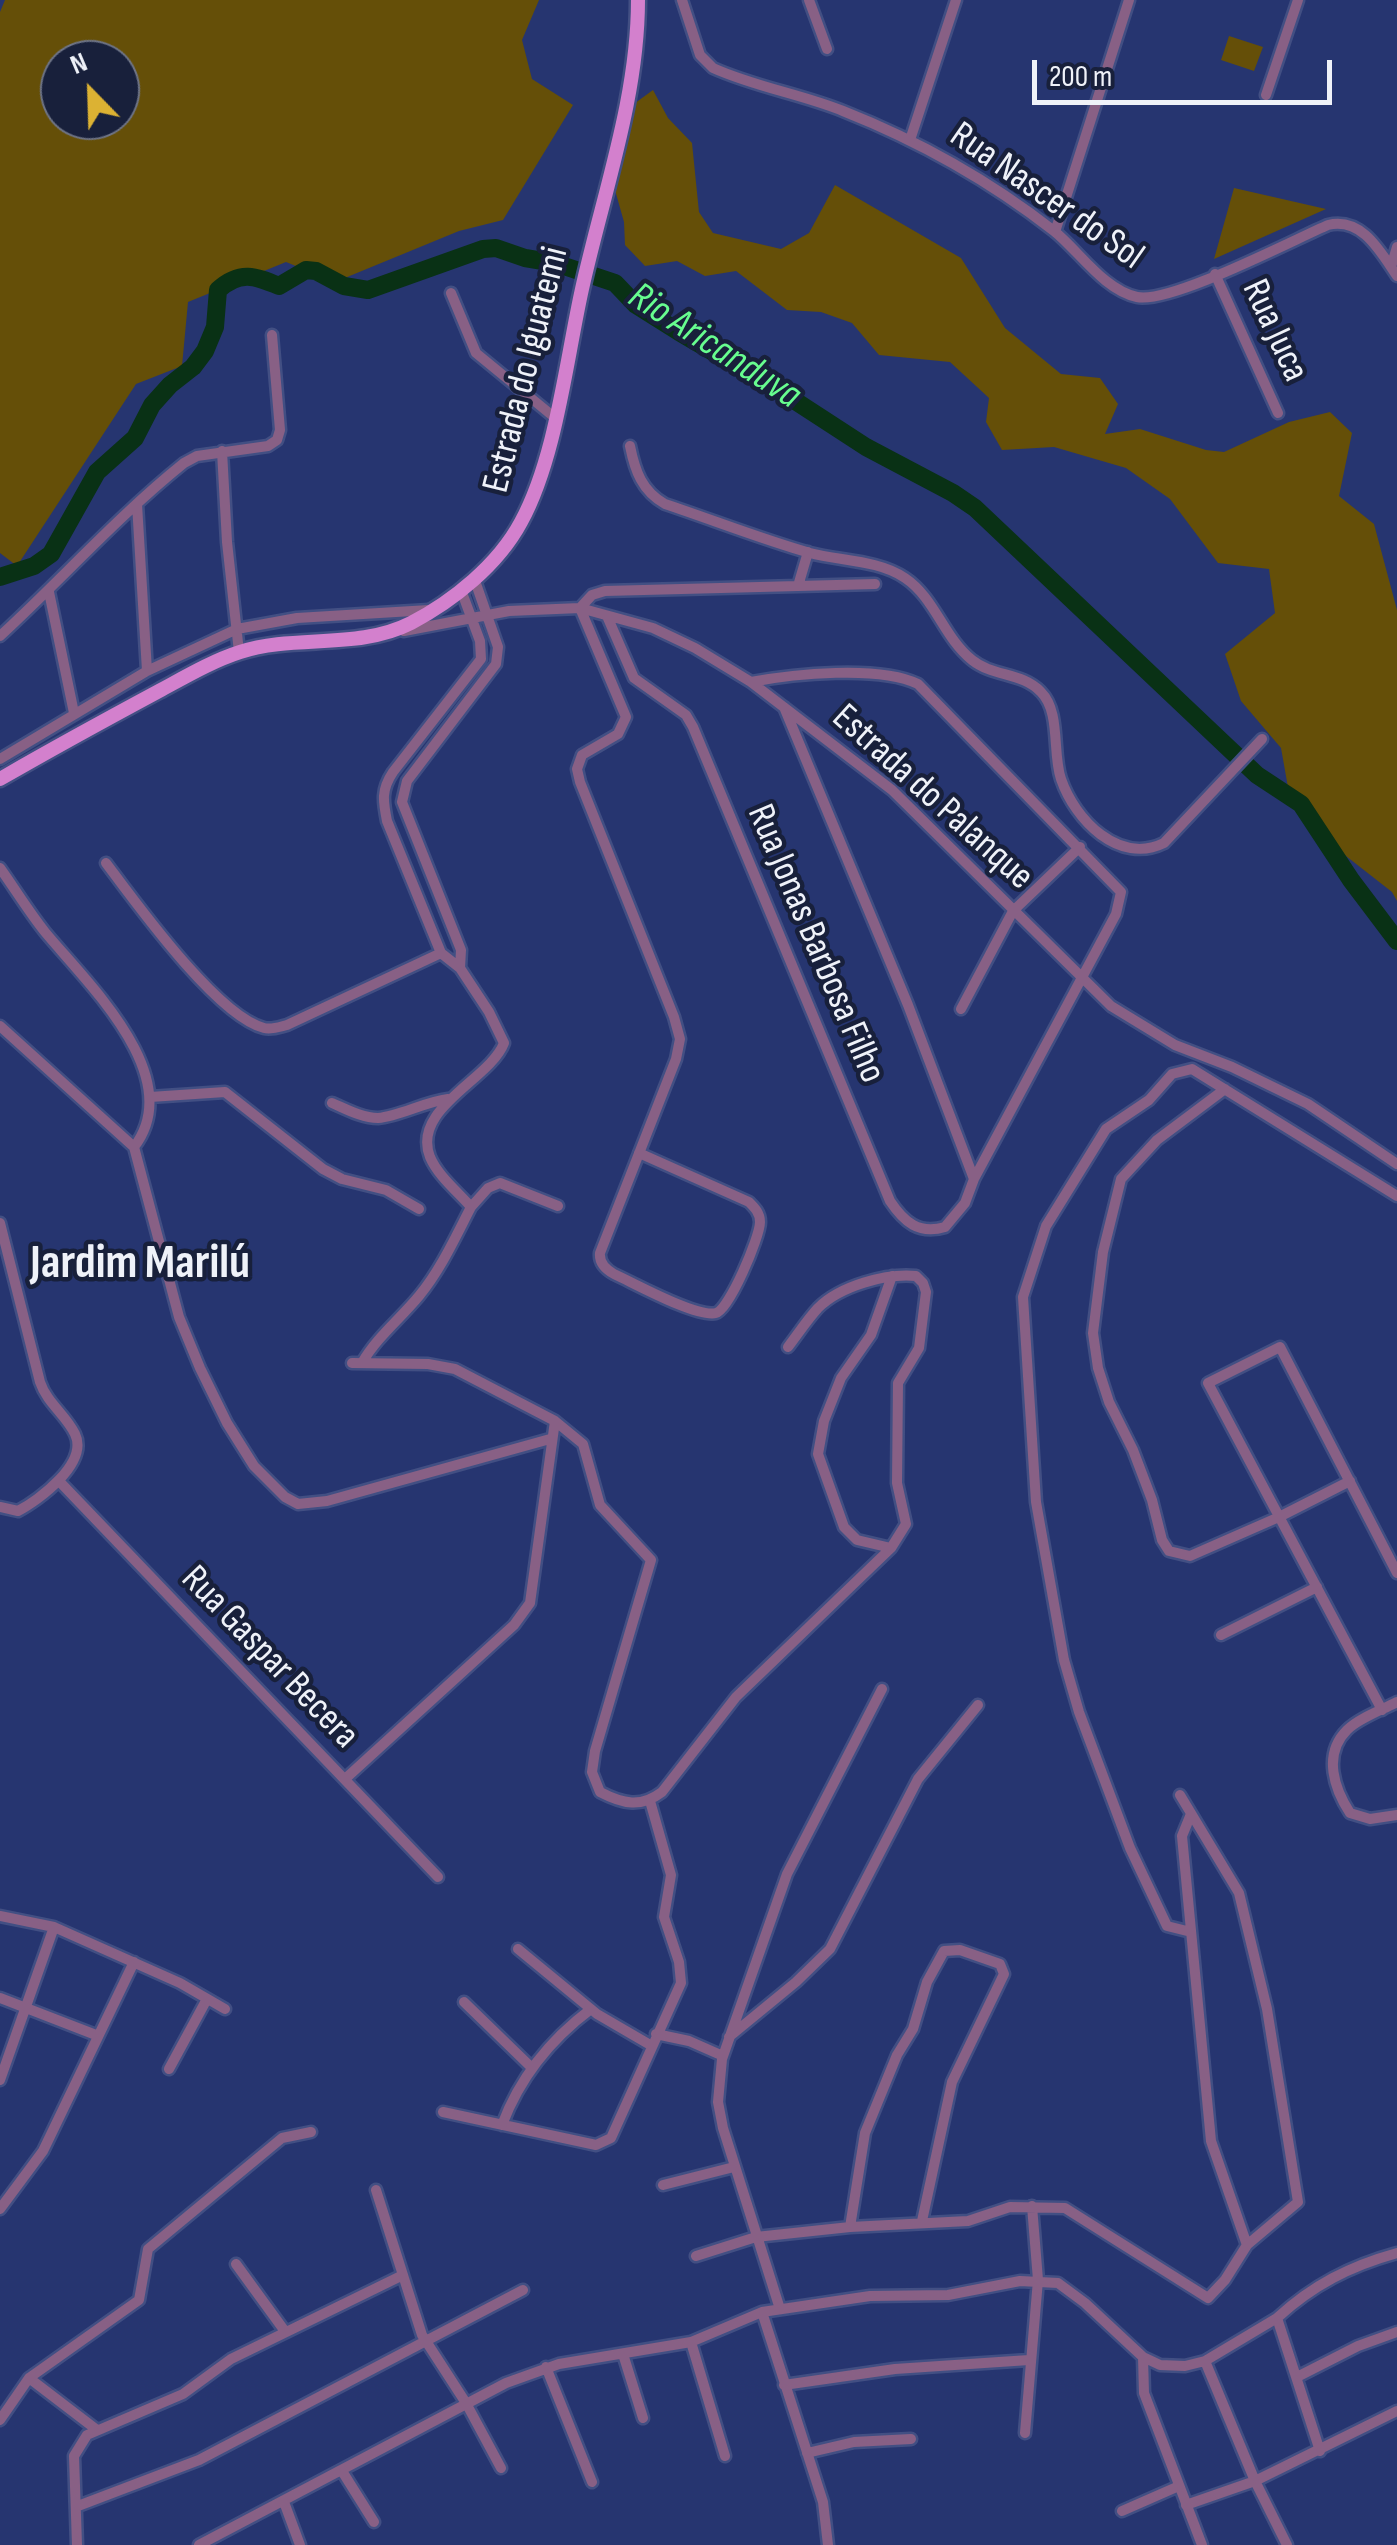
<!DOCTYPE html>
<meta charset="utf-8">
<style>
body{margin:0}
#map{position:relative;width:1397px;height:2545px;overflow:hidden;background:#263570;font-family:"Sofia Sans Condensed",sans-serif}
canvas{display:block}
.north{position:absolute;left:40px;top:40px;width:100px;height:100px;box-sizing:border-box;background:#18203b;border:2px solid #6e7487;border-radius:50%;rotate:337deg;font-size:28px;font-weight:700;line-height:40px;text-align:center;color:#eff2f9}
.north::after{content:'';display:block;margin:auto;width:35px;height:45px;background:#dcb233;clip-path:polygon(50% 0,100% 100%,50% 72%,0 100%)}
.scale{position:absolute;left:1032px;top:60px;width:300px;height:45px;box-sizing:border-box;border:5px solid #eff2f9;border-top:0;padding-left:12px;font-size:30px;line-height:35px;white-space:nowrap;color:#eff2f9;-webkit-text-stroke:8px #18203b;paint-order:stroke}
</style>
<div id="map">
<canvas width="1397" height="2545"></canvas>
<div class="north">N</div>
<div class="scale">200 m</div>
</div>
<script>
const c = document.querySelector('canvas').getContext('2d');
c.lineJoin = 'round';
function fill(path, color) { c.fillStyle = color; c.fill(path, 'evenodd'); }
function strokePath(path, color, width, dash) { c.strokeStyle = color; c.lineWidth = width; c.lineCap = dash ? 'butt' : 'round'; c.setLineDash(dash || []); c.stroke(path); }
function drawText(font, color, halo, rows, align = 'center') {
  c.font = font + ' "Sofia Sans Condensed",sans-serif'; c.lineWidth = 9; c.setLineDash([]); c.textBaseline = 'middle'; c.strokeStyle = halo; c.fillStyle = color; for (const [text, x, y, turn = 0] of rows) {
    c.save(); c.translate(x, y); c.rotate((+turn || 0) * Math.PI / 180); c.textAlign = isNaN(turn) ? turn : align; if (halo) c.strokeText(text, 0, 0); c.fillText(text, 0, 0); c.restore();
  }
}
fill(new Path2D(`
 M5 0H539L522 40 532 79 573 105 503 220 459 231 335 282 286 262 188 302 182 366 136 384 17 566 0 553V12ZM60 60H120V120H60Z
 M1229 36 1263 47 1254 71 1221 60Z
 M653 90 668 118 692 143 699 212 713 233 781 249 809 233 835 185 961 258 1005 328 1061 374 1100 378 1118 404 1105 434 1140 429 1206 450 1224 452 1289 422 1330 412 1352 433 1339 496 1374 524 1397 610V901L1392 892 1337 849 1289 793 1281 748 1241 701 1225 654 1275 613 1269 569 1218 563 1170 499 1126 468 1054 447 1002 450 986 422 989 398 950 362 879 355 852 323 821 312 787 310 736 271 705 276 677 261 645 266 625 245 624 222 613 183 631 106Z
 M1234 188 1326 209 1214 259Z`), '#654f08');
strokePath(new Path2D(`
 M0 577 34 566 51 554 97 472 135 438 152 405 170 385 193 367 205 351 215 327 218 290C240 270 255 276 279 286L306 270 316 271 344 286 368 290 483 249 496 248 525 258 555 263 615 283 636 305 679 332 783 393 866 447 953 493 975 508 1257 775 1301 804 1351 880 1397 941`), '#093115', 18);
const minor = new Path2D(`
 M682 0 700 55 713 68C755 87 801 94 843 111 919 141 990 181 1054 231 1079 251 1104 290 1137 297 1170 304 1291 241 1328 225 1362 217 1380 251 1397 276
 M809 0 827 49
 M1266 95 1298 0
 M910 140 956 0
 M1055 232 1129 0
 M1391 267 1397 247
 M1215 274 1278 413
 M451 293 476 353 554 417
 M630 446C635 471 642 491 665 504 713 520 761 539 810 553 840 561 879 560 905 578 935 598 944 638 972 660 993 677 1022 672 1041 692 1061 712 1052 753 1061 779 1075 820 1119 865 1164 843L1262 739
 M222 451 227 542 239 652
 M137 504 147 671
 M798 586 808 552
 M49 592 74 713
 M580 608 626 717 618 734 582 755 577 769 580 782 674 1017 680 1039 676 1059 600 1253C599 1263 605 1269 614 1274 634 1283 697 1318 716 1313 729 1310 760 1237 760 1222 760 1213 755 1208 749 1202L639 1153
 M580 608 592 595 605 591 875 584
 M607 616 634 678 686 715 693 727 890 1201C904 1222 919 1235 945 1227L965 1203 974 1179 1116 914 1121 892 918 684C879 665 793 674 751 682
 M404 631 509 611 580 608 653 628 695 648 751 682 892 790 1111 1006 1175 1045 1232 1067 1308 1104 1397 1164
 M0 636C62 579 118 516 184 463L197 456 268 446 277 440 280 430 272 335
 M784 707 908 1005 974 1179
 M0 759 147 671 237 629 297 618 429 610
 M106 863C136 903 217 1016 264 1028 272 1030 279 1027 287 1025L441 953
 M0 868C15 889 29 912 45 932 87 983 188 1077 134 1147
 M460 968 461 950 402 802 407 781 496 664 498 647 474 578
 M961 1009 1013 911 1080 847
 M0 1026 134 1147 179 1317 200 1368 227 1423 254 1466 285 1497 298 1504 327 1501 550 1439
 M1225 1089 1157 1140 1121 1179 1103 1252 1093 1333 1098 1368 1109 1402 1133 1450 1152 1500 1162 1540 1169 1551 1190 1556 1279 1517 1350 1481
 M150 1097 225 1092 323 1169 342 1179 386 1190 419 1209
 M332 1103C346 1109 362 1118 378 1118 400 1116 424 1102 448 1099
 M471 1207 488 1188 500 1183 558 1206
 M0 1223 40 1382C47 1403 66 1415 75 1434 89 1463 39 1500 18 1511L0 1507
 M352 1363 428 1364 455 1369 555 1421 583 1444 600 1505 651 1560 595 1751 592 1772 600 1792C623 1804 641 1808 662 1792L736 1697 891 1548 906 1524 897 1483 898 1383 919 1348 926 1292 923 1283 916 1276C886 1273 840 1286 818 1308 807 1320 798 1334 788 1347
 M362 1363C376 1338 400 1319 419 1296 441 1269 455 1238 471 1207 458 1192 438 1176 430 1157 411 1108 490 1080 504 1043L489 1012 460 968 441 953 387 821C383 801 381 790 393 772L481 659 480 641 461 590
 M59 1481 438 1877
 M891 1548 857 1540 844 1527 818 1454 824 1421 841 1378 871 1335 892 1276
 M1221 1635 1317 1587
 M1397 1702C1382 1710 1359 1718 1347 1730 1322 1755 1335 1790 1350 1813L1370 1819 1397 1815
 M1382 1710 1208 1383 1280 1347 1397 1573
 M345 1779 514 1625 530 1603 555 1421
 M1191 1814 1182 1836 1211 2141 1247 2245
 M0 1916 54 1927
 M1191 1932 1167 1926 1130 1848 1079 1712 1064 1660 1036 1502 1023 1297 1046 1226 1106 1129 1149 1100 1172 1074 1192 1069 1397 1196
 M518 1949 597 2014 652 2046
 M0 1998 96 2035
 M464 2002 532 2068
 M656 2034 689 2041 723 2056
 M729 2037 796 1982 830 1949 918 1779 978 1705
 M169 2069 207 1999
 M0 2080 54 1927 180 1983 225 2009
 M443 2112 596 2145 611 2138 681 1983 679 1962 664 1917 671 1875 650 1801
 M502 2125C520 2077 551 2039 591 2009
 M663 2185 734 2167
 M376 2190 422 2335 466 2403 501 2468
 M0 2209 43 2151 134 1962
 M850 2227 865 2133 897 2055 913 2029 927 1982 944 1951 960 1950 1000 1964 1004 1974 952 2082 922 2221
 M696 2256 756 2237 850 2227 968 2221 1010 2207 1065 2208 1208 2298 1225 2280 1247 2245 1298 2202 1267 2009 1239 1893 1180 1795
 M236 2264 284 2330
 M780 2309 723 2128 718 2102 722 2059 787 1874 882 1689
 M762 2312 823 2502 828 2545
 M691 2342 725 2456
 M623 2354 643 2418
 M1143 2357 1144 2393 1202 2545
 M1205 2361 1255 2481 1287 2545
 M546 2367 592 2482
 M1297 2377 1358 2346 1397 2332
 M29 2378 97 2430
 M784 2385 895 2369 1029 2360
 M0 2420 29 2378 139 2300 148 2249 282 2138 311 2132
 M1025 2433 1038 2280 1032 2206
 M1320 2451 1277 2318C1313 2285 1350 2266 1397 2253
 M807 2453 854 2442 911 2439
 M342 2471 374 2522
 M284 2502 300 2545
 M1186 2505 1255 2481 1397 2411
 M78 2506 199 2460 523 2290
 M1122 2511 1179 2486
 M77 2545 74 2456 87 2435 183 2394 231 2359 403 2275
 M199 2545 506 2383 559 2364 691 2342 762 2312 870 2296 948 2295 1020 2281 1058 2283 1085 2303 1143 2357 1160 2365 1185 2366 1205 2361 1277 2318`);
const major = new Path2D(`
 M0 779C52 749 105 720 159 691 185 677 212 661 240 652 295 634 358 650 411 623 453 601 498 565 521 522 556 458 566 361 582 289 603 194 638 98 638 0`);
strokePath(minor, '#424f83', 15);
strokePath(major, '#424f83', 19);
strokePath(minor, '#886085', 10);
strokePath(major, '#d380cd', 14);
drawText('38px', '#eff2f9', '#18203b', [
 ["Rua Nascer do Sol",1046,197,35],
 ["Rua Juca",1274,331,65],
 ["Estrada do Iguatemi",527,370,-76],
 ["Estrada do Palanque",932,798,42],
 ["Rua Jonas Barbosa Filho",815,944,67],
 ["Rua Gaspar Becera",269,1658,46]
]);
drawText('italic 40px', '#67fd8f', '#18203b', [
 ["Rio Aricanduva",714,347,33]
]);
drawText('bold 48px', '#eff2f9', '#18203b', [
 ["Jardim Marilú",140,1265]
]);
</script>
